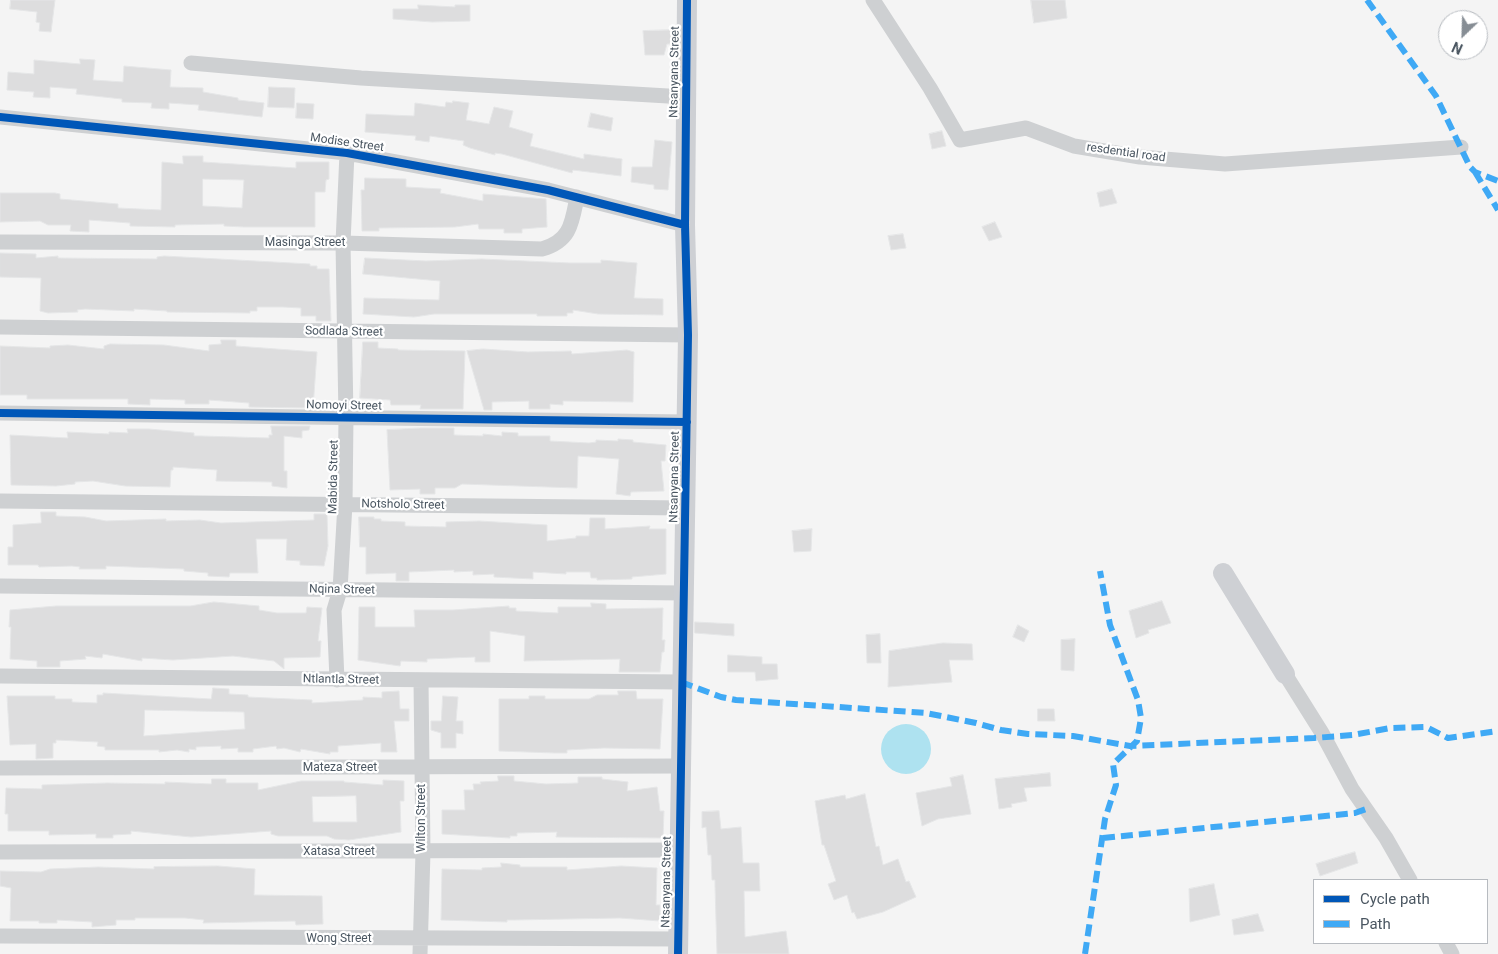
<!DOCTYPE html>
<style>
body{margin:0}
#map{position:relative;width:1498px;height:954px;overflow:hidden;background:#f4f4f4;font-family:Roboto,sans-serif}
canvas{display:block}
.legend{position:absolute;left:1313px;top:879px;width:175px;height:65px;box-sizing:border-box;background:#fff;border:1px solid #b7bbc0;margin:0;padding:6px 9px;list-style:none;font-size:15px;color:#4a5661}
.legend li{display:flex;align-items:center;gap:10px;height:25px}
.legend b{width:25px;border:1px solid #b7bbc0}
.north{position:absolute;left:1438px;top:10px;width:50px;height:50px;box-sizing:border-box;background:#fff;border:1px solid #b7bbc0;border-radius:50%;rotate:204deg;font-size:14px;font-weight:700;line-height:20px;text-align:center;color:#4a5661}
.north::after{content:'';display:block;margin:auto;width:18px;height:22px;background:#868d94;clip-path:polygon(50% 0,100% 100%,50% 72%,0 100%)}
</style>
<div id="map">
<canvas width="1498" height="954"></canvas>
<ul class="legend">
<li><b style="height:6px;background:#0057b8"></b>Cycle path</li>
<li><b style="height:6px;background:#3fa9f5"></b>Path</li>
</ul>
<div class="north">N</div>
</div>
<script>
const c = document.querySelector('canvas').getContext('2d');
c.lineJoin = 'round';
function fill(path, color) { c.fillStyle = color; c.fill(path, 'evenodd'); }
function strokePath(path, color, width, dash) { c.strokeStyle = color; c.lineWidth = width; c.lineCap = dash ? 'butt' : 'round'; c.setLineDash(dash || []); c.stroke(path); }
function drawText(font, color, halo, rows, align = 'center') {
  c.font = font + ' Roboto,sans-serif'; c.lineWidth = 4.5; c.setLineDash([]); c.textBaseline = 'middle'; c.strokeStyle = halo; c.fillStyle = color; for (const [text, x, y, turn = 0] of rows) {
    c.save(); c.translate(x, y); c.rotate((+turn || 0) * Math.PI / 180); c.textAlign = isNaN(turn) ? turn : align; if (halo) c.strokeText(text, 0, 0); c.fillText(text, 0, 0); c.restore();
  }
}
fill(new Path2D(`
 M881 749a25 25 0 1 1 50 0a25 25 0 1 1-50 0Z`), '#aee2f0');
const building = new Path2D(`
 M11 0H55L51 32 39 31 40 23 36 22 37 12 10 9Z
 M1031 0H1065L1067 18 1034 23Z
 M418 5 455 7V5H470V21L432 22 393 19V9H418Z
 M672 30 671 44H667L664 55H645L643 31Z
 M80 59 95 60 93 80 123 82 124 66 171 70 170 87 203 88V92L238 98V100L264 103 262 117 198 110 199 105 169 103V109L151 108 152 103 122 102V99L76 94 77 89 50 87V98L33 97 34 92 7 90 8 72 34 74V60L80 64Z
 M269 87 295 88 294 108 268 107Z
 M453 101 469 103 466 120 489 124 494 107 513 111 509 127 533 134 530 146 584 159V154L622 159 621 176 573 170 572 173 502 154 495 153V155L470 148 463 145 464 141 430 136 429 142 415 140 416 136 365 132 366 114 414 116 415 103 445 107 446 102 452 103Z
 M297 103 314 104 313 119 296 118Z
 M591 113 613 118 611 131 588 127Z
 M942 131 946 146 932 149 929 134Z
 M655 140 672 142 668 190 654 189V185L631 182 632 167H652Z
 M183 156H203V162L296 168V162H329V179L326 180 325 192H315V227H244L224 226V224L175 225V227L130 226V223L89 220V232L70 231 71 225H48L40 221 0 222V193H55L60 194V199L118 204V208L161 210 162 162 183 164ZM203 179 244 180 242 208 203 206Z
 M365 178 406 179V187L441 189 440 193 483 201V194L546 199 547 227 522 229V233H504V229H479L478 224 455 227 379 228V231H362L361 190H364Z
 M1112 189 1117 203 1100 207 1097 193Z
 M995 222 1002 237 989 241 982 227Z
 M903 234 906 248 891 250 888 236Z
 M0 253 36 254V258L58 256V258L157 259V257L164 256 310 264V266H317V269H329L331 321H316V316H301V308L283 307H257V311H250V313L167 312V311L134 309V311L85 309 77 310 78 312 48 313 40 311 41 278 0 277Z
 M365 258 426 261 482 259 570 263H601V260L637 263 634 298 663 299V315L598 314 573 310V313H567V316H537V314H434L414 317 363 314 364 298 439 300 440 281 363 274Z
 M221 340H236V346L317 352 313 408 249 407V403L209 400V404H185V400L150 399V405L128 404V399H27V395H0V346L50 348V346L68 345 104 349V346L110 344 164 345 209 351V345L221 344Z
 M363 342H378V348L398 349V350L465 351 463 409H420L421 405H391L390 400 360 398Z
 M483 349 528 352 571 351 572 354 627 350 634 352 633 402 563 401V405L550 404V409H529V401L492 402V410H484L467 351Z
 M271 426H310L309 430 302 431V438L284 436V471H287V488L272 486V482L216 481 217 470 173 467V470H171L170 487 125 486 93 481 75 482V484L56 486 11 485 10 435 68 438 67 432 109 434V432L128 433 127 429H149L194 433V436H201L269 438V435H272Z
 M420 428H454V435L483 436V434L502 436V432L518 433V436H550V441L589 443 596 442V440L618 441V439L633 440V442L666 445 665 461H661L664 491 631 492 630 496 616 494 619 459 578 456 577 488 462 484 455 488H435V494H420V489L390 490 387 430Z
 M41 512H56V516L85 517 106 521 166 519V521L200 520 221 523 314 520V514H327L328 546 324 566 300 565V561L286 560 287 539H256L258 573H230L229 577 208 576V573L184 571V569L106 566V569H79L80 567 72 566 39 567 38 565H8V547H13V525L41 523Z
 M359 517H374V519H381V521L405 522V526L446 527V522L479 521 547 525V541L576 538V536H589L590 518H605V529L650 526 649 529H666V574L632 577V579L597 580V578H591L590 572H566V574L533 572V579L494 577V574L473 575V571L454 572V570L409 572V581H396V573L366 574V547H360Z
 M812 529 811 551 794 552 792 531Z
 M1162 601 1171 623 1148 630 1149 633 1136 638 1129 611Z
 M214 602 259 606V610L277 613H306L307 607 322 608 318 641H321L320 657 284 658V669L274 661 233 656 173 660 142 658V661L103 654 102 658 85 656 86 659 60 661V667H37V661L10 659 11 627H9L10 610 56 606H190Z
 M591 603 606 604V609L663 608 662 640H665L664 652H662L660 672H619L620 659 524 661 525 636 490 631V662H475V657L427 659V662L401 661 400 666 358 660 359 607H375V627H415L414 610H453L509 606V608H516V611L558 613V607H591Z
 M695 622 734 624V636L695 633Z
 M1018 625 1029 631 1024 642 1013 637Z
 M880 634 881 663H867L866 635Z
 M1075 639 1074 671 1061 670V640Z
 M943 643 972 644 973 660H949L952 682 888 687 889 651Z
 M728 655 762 657V664H777L778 679 756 681 755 672H728Z
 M213 688 229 689V694L248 695V697L312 700V703L363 700V697L382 698V692L399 691 400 709H409V721H394L397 752H381V743L338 746V752H330V754L301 749 300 752 284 748 277 749 276 746 253 749V752H238V748L221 749V746L196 747V750L189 749V752L177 750 159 752V750H105V747L97 746 98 742 56 740V743H53V758L36 759V744L10 745 7 696H55V699H72V702L97 703V695H103V693L211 699ZM145 710 244 712 245 729 144 736Z
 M618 691H636L637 699H663L660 749 604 748 567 750V753H555L499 751V699H529V696H545V699H589L597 695H618Z
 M443 696 458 697 456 721H463V734L456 733V748H441V733L431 730V721H441Z
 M1038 709H1054L1055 721H1038Z
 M1050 773 1051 786 1024 788 1027 801 1011 804 1012 807 999 809 995 779Z
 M963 775 971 814 938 819 922 826 916 793 952 786 950 778Z
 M498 776H514V781L546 784 578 783V777H602V779L628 782 627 791 657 787 660 811H664L663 838 556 837 557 832 517 833V836H510V838L442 834V810H465L464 790H474L473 784H481L480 782 498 781Z
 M212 779H226V783H258V790L301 781H344V782L383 785V780L404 781V801H400L401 832 349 840 334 839 327 836H278L271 834V831L191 837 131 831V834L113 835V838H96V834L49 835V831H8V814H5L6 788 42 789V785L107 783 165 784V782L211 784ZM356 796 357 822H313L312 797Z
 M865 794 876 847 879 846 883 865 898 859 906 882 909 881 916 897 883 912 857 919 854 912 852 913 847 895 834 900 828 884 836 881 824 845H822L815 801 845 795 846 799Z
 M719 811 721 829 741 827 743 863H759L760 891H744L745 937 786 931 789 954H717L715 886V880H712L711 855H708L706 827 702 828V812Z
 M1355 852 1358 863 1320 876 1316 864Z
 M501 863 520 865V867H567V870L621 866 657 868 656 905H660V921L620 918 514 920H507V922L441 920 442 869 482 870V868L501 867Z
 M218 866 255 869 254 895 322 896 323 924 296 925 295 921 203 923 204 920 185 918H135V920H116V925L92 927V922L57 920V923H39V921H10L11 888 0 886V871L41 872 50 869 98 867 154 869V867Z
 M1214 884 1220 915 1190 922 1189 889Z
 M1258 914 1264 931 1234 935 1232 920Z`);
fill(building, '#ddddde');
strokePath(building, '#e5e6e7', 1);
strokePath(new Path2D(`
 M873 0 930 88 960 140 1026 128 1074 146 1140 157 1225 164 1461 147
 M191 63 361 78 685 97
 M0 117 347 153 548 190 685 225
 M0 242 343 243 542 249C571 241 572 222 577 197
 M0 327 688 335
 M0 413 687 422
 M0 501 685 508
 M0 586 684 593
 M1285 674 1322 733 1352 789 1386 838 1410 880
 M0 676 681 682
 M337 680 334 610 340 590 345 504 346 418 343 243 347 153
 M0 768 681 766
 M0 852 679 850
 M0 936 678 939
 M1446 943 1452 954
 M420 954 423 852 421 681`), '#ced0d2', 15);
strokePath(new Path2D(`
 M1223 573 1285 674
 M678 954 688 335 685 225 687 0`), '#ced0d4', 20);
strokePath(new Path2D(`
 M1367 0 1436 96 1470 167 1475 172 1498 181
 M1475 172 1498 210
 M681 682 721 697 736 700 926 713 976 723 1001 730 1028 734 1073 736 1130 746 1314 738 1353 735 1390 728 1426 727 1448 738 1498 731
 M1103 838 1355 813 1366 809
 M1085 954 1105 819 1116 785 1113 764 1137 741 1141 718 1138 700 1110 625 1100 571`), '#3fa9f5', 6, [12, 6]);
strokePath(new Path2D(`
 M0 117 347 153 548 190 685 225
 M0 413 687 422
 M678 954 688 335 685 225 687 0`), '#0057b8', 8);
drawText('12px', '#4a5661', '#fff', [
 ["Ntsanyana Street",675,72,-89],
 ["Modise Street",347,143,8],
 ["resdential road",1126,153,8],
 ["Masinga Street",305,243],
 ["Sodlada Street",344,332,1],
 ["Nomoyi Street",344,406,1],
 ["Mabida Street",334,477,-89],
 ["Ntsanyana Street",675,477,-89],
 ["Notsholo Street",403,505,1],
 ["Nqina Street",342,590,1],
 ["Ntlantla Street",341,680,1],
 ["Mateza Street",340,768],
 ["Wilton Street",422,818,-90],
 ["Xatasa Street",339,852],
 ["Ntsanyana Street",667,882,-89],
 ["Wong Street",339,939]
]);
</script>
